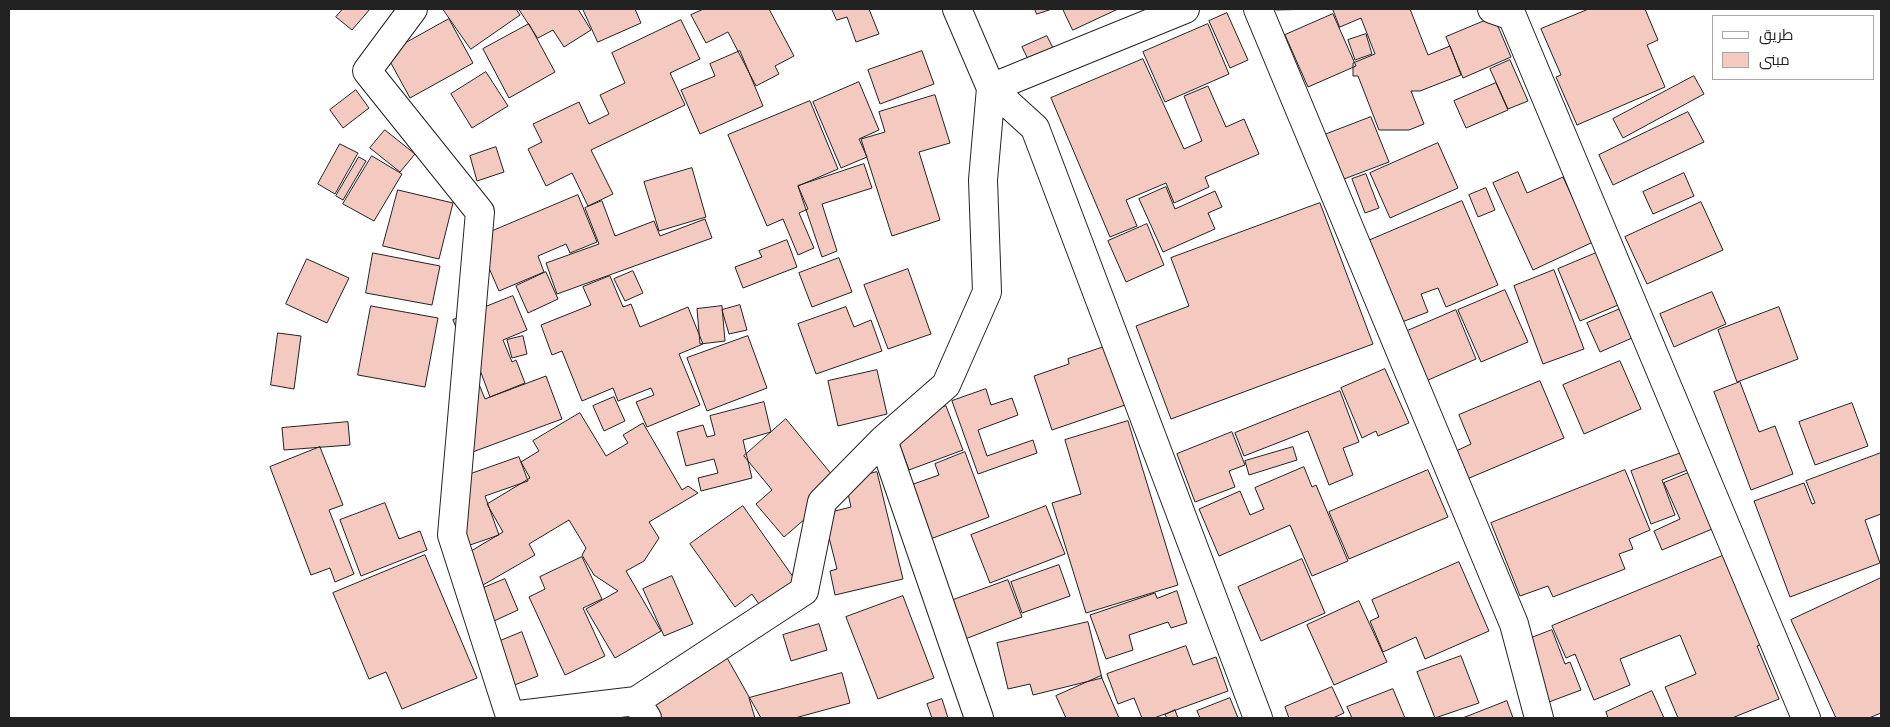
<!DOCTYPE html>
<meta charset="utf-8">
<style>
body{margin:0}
#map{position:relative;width:1890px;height:727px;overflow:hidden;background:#fff;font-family:"PT Sans",Cairo,sans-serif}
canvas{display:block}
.frame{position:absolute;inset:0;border:10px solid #222;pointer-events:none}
.legend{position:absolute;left:1712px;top:15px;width:162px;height:65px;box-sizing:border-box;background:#fff;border:1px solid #a7a7a7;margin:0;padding:6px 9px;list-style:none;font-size:15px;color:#222}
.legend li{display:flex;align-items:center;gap:10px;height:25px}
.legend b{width:25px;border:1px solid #a7a7a7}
</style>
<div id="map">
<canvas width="1890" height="727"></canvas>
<div class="frame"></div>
<ul class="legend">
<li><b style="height:6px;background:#fff"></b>طريق</li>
<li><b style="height:14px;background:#f3c9c0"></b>مبنى</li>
</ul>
</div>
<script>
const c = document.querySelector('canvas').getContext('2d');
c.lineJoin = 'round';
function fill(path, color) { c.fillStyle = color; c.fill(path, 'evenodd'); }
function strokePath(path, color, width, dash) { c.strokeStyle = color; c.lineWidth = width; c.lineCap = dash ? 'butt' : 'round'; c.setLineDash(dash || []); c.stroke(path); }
const building = new Path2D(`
 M343 9H370L352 30 336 17Z
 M443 9H516L520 15 471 49Z
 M519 9H578L591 30 564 47 553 30 538 38Z
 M583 9H635L641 23 598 42Z
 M704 9H769L794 56 775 66 779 74 756 86 728 32 706 43 691 15Z
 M832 9H869L879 34 856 42 847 17 837 20Z
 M1035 9H1052L1037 14Z
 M1063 9H1118L1073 30Z
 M1276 9H1317L1276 10Z
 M1333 9H1410L1428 55 1450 46 1461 75 1420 91H1411L1424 124 1409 130H1379L1358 76H1353V63L1375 54 1361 18 1340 27Z
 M1589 9H1645L1658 40 1647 45 1665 87 1577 125 1556 77 1561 75 1541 29Z
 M1227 13 1248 60 1230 68 1209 21Z
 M1333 14 1356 66 1308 87 1285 35Z
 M1494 17 1511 57 1463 78 1446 37Z
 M449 19 473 63 410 98 386 54Z
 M681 20 700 59 670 73 685 105 591 150 613 194 588 206 572 173 546 186 528 149 542 142 533 124 579 102 589 124 609 114 600 95 625 83 612 53Z
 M529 24 555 72 509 98 483 49Z
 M1208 24 1229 74 1165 102 1143 52Z
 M1366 34 1372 54 1355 60 1348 40Z
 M1047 36 1053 48 1028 59 1022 47Z
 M740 51 763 106 700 134 681 90 715 76 710 64Z
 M922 51 934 84 880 104 868 70Z
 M1143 59 1184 149 1202 141 1184 96 1208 86 1226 127 1244 119 1259 154 1205 177 1209 187 1174 203 1166 183 1126 200 1137 226 1110 237 1051 98Z
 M1510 60 1528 101 1508 109 1490 69Z
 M486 72 508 106 472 128 451 94Z
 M1694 76 1704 94 1623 138 1613 119Z
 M859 82 879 130 859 139 867 157 841 168 813 102Z
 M1496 83 1508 110 1466 128 1454 101Z
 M356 90 369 108 343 128 330 110Z
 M935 95 950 143 919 152 940 220 892 236 861 139 885 132 879 112Z
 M810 101 838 169 798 186 808 209 799 213 814 248 798 255 783 219 767 226 728 135Z
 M1688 112 1704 142 1613 185 1599 155Z
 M1371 117 1389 162 1336 182 1319 137Z
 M385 130 415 154 400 172 370 148Z
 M1438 143 1458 188 1390 218 1370 173Z
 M340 144 358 153 335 194 318 184Z
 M496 147 504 172 477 181 470 156Z
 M372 156 402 174 374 221 343 204Z
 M359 157 366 161 343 200 336 196Z
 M864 164 872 188 822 204 837 251 822 257 798 186Z
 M692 168 706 217 659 231 644 182Z
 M1518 172 1527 193 1563 177 1593 242 1533 270 1493 183Z
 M1684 173 1694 196 1653 214 1643 192Z
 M1366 174 1379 208 1365 213 1352 179Z
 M1166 187 1175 209 1215 191 1222 207 1208 213 1215 229 1163 252 1139 199Z
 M1486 188 1495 210 1478 217 1469 195Z
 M398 190 453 203 439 259 383 246Z
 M578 195 597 242 570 253 566 244 538 256 544 272 499 291 476 238Z
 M602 201 615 236 654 221 660 236 705 219 712 238 557 294 546 263 599 244 585 208Z
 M1462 201 1498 285 1446 307 1438 288 1421 294 1428 312 1402 322 1368 241Z
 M1701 202 1723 250 1647 284 1625 237Z
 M1320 203 1373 344 1171 419 1136 326 1189 306 1171 258Z
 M1147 224 1164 265 1126 282 1108 241Z
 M787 240 797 267 743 288 735 267 762 257 759 251Z
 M1601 251 1623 303 1580 321 1558 269Z
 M373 253 440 266 432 305 366 293Z
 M839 258 852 292 812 307 799 273Z
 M307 259 349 278 327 323 286 304Z
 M908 269 931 334 888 349 864 285Z
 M1554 270 1584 349 1543 364 1514 286Z
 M633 271 643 293 625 301 614 279Z
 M546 272 558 299 528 313 516 286Z
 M610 276 623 307 631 304 640 327 688 307 703 344 679 354 700 405 647 427 636 402 654 395 651 388 618 401 613 388 582 401 562 351 552 355 541 325 591 305 583 287Z
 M1505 290 1528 342 1481 362 1458 310Z
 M1712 292 1726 324 1674 347 1660 314Z
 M513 296 527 330 503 340 512 362 516 360 525 383 485 399 453 320Z
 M740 305 747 330 729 334 722 310Z
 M371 306 438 318 425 387 358 375Z
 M722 306 725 341 700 344 697 309Z
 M846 307 854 327 871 320 882 351 816 374 798 324Z
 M1779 307 1798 359 1737 382 1718 330Z
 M1620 309 1632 338 1600 352 1587 323Z
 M1456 310 1476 359 1426 381 1405 332Z
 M278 333 301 336 294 389 271 385Z
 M523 336 527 354 512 358 507 340Z
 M748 336 767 388 707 411 687 358Z
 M1110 345 1131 403 1052 430 1034 376 1069 364 1068 359Z
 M1620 361 1641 409 1584 434 1563 385Z
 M1385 369 1409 423 1378 436 1376 431 1362 438 1341 388Z
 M480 370 490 397 546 376 562 419 459 457 450 433 476 423 460 378Z
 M877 370 887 414 838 426 828 381Z
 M1540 381 1564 438 1467 479 1456 451 1471 444 1459 415Z
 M1740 382 1759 432 1775 426 1793 474 1751 490 1714 392Z
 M986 389 991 405 1012 398 1018 415 978 430 987 456 1033 440 1037 453 978 474 952 401Z
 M1340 391 1359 442 1343 448 1353 475 1329 485 1308 431 1244 456 1235 433Z
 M614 397 625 421 604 431 593 406Z
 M764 402 771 432 743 440 752 478 701 491 698 478 718 473 714 459 686 466 677 432 703 425 707 437 715 435 710 416Z
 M1852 403 1868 446 1815 465 1799 422Z
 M946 406 963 450 909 470 893 427Z
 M580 413 606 456 628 443 623 435 643 423 682 490 688 486 698 493 649 522 659 538 644 561 626 571 661 631 615 658 586 609 618 591 594 575 582 555 586 548 569 520 529 544 535 555 476 589 462 566 471 551 503 532 487 504 530 478 521 462 539 451 533 441Z
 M786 419 842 487 784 537 756 504 772 490 744 456Z
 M1128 421 1178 585 1086 613 1052 503 1081 494 1065 440Z
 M348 422 350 445 284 450 282 428Z
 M1232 432 1245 465 1229 471 1235 487 1195 502 1177 454Z
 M320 447 343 505 329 510 354 574 335 582 330 568 311 575 270 467Z
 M1293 447 1297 460 1249 475 1245 461Z
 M965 452 989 517 925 541 905 487 939 475 935 464Z
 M1684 452 1690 469 1662 480 1675 515 1651 524 1631 471Z
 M1881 453V514L1865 520 1880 563 1790 597 1754 501 1804 483 1812 504 1815 503 1806 481Z
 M519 457 528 481 485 496 499 535 470 545 448 482Z
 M1304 467 1312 487 1316 485 1348 561 1312 576 1290 525 1219 556 1199 509 1240 491 1250 515 1264 509 1255 488Z
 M1428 470 1448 517 1349 559 1329 512Z
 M1625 470 1650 530 1629 539 1633 549 1619 554 1625 569 1553 597 1548 586 1520 596 1491 523Z
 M1693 471 1717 527 1662 550 1654 531 1680 519 1664 483Z
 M877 472 903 579 835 595 830 571 837 569 823 514 851 507 845 480Z
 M385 503 399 539 420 531 427 550 361 576 340 520Z
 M743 506 796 581 761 607 752 594 735 607 690 544Z
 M1046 506 1065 554 990 583 971 535Z
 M1727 554 1764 643 1757 646 1779 699 1732 718H1678L1665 687 1696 674 1680 635 1620 659 1630 685 1594 700 1575 654 1566 658 1552 626Z
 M425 555 477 678 402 709 386 672 369 679 333 593Z
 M582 557 602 599 583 608 605 656 565 675 529 597 545 589 540 577Z
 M1302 559 1325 613 1261 641 1238 587Z
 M1459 562 1489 631 1425 659 1416 637 1383 652 1370 621 1379 617 1372 600Z
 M1059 565 1070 596 1022 613 1011 582Z
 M672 576 693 624 664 636 643 589Z
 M1881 578V713L1869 718H1836L1791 620Z
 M505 579 518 610 483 626 469 594Z
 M1008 580 1022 617 960 641 945 603Z
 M1177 591 1187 623 1171 628 1168 622 1129 635 1133 650 1106 659 1090 615 1155 593 1157 598Z
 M903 596 934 678 878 699 846 617Z
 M1359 601 1387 662 1334 685 1307 625Z
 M1088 622 1102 678 1033 695 1030 684 1008 689 997 643Z
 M819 624 827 650 791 661 783 635Z
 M1552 630 1565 664 1570 662 1581 690 1549 702 1526 640Z
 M522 632 538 676 504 689 488 646Z
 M1186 646 1193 665 1216 657 1228 691 1154 718H1142L1134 698 1118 704 1107 674Z
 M726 656 761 718H644L637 706Z
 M1461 656 1479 703 1435 718 1417 672Z
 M842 673 850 703 795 718H755L749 698Z
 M1101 676 1119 718H1066L1056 696Z
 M1332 687 1344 713 1333 718H1289L1285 707Z
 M1393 689 1405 718H1352L1347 707Z
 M1652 691 1664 718H1608L1606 712Z
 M1230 698 1238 718H1200L1197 711Z
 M942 699 948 718H932L927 704Z
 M1507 701 1513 718H1463Z
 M1175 710 1178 718H1167L1165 715Z`);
fill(building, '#f3c9c0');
strokePath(building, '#222', 1);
const minor = new Path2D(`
 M413 9 367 71 480 212 452 535 510 716 636 701 647 718
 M957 9 991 88 1035 128 1258 718
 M1258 9 1514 624 1539 718
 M1492 9 1512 16 1806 718
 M883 440 946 385 987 292 983 180 991 88 1185 9
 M636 701 804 591 822 502 883 440 979 718`);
strokePath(minor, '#222', 30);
strokePath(minor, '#fff', 28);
</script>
